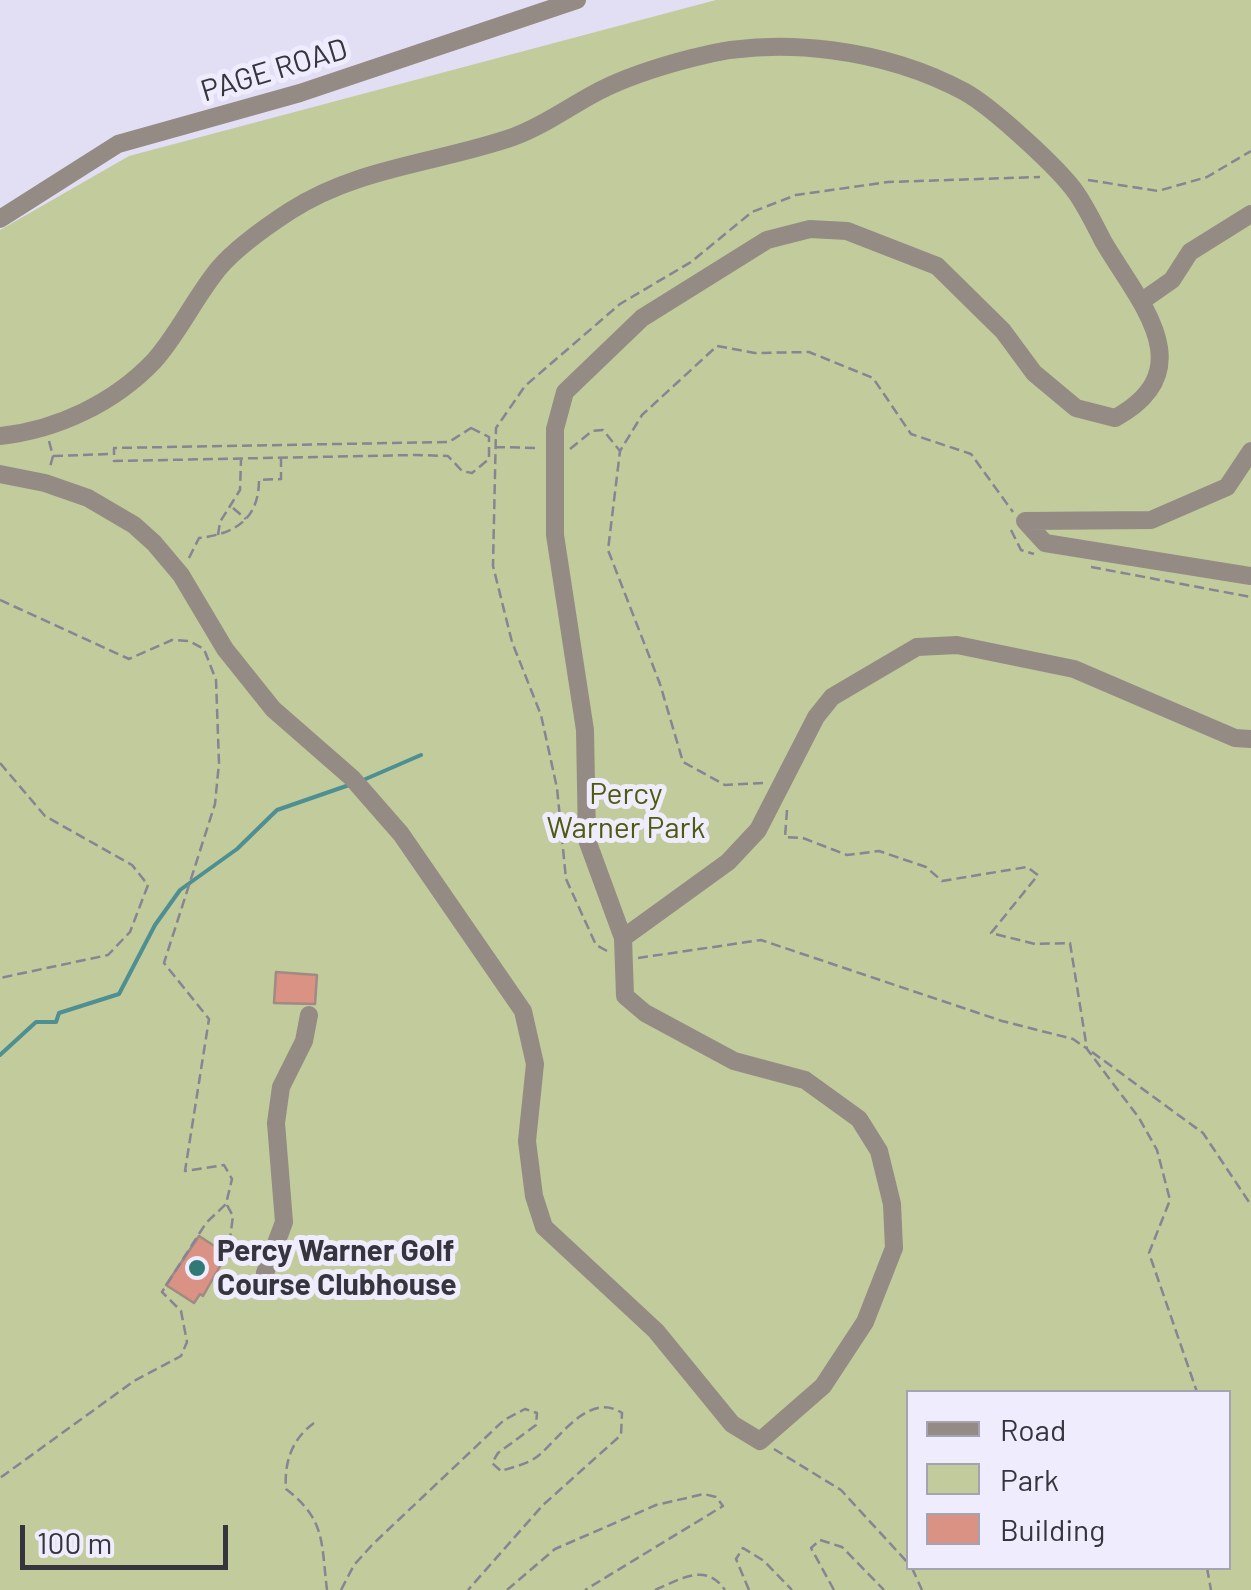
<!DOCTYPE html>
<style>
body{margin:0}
#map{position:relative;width:1251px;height:1590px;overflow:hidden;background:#e2def4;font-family:Barlow,sans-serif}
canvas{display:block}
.legend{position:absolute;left:906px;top:1390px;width:325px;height:180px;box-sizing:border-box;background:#efecfe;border:2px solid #a5a3b1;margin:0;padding:12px 18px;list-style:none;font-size:30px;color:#36353d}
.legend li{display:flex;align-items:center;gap:20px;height:50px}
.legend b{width:50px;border:2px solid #a5a3b1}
.scale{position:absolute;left:20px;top:1525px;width:208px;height:45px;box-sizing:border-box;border:5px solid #36353d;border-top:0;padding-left:12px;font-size:30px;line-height:35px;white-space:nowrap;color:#36353d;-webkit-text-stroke:8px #efecfe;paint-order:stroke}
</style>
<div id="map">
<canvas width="1251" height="1590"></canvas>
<ul class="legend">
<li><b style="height:12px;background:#938b84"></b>Road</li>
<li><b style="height:28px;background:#c2cb9b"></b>Park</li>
<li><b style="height:28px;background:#d99284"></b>Building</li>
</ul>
<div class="scale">100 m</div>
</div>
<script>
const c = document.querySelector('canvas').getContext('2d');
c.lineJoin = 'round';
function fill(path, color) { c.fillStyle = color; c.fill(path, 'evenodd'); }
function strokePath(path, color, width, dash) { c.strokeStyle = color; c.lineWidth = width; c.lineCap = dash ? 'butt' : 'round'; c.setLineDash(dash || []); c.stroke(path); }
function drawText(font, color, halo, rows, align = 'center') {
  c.font = font + ' Barlow,sans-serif'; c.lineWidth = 10; c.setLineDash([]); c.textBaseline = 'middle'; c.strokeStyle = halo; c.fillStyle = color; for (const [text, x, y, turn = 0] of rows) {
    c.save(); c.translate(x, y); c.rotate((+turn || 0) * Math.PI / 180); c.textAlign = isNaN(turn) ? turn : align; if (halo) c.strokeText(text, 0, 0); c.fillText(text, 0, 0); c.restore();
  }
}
fill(new Path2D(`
 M716 0H1251V1590H0V230L129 156ZM908 1392H1228V1568H908Z`), '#c2cb9b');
strokePath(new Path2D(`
 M361 781 421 755
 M0 1055 36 1022H56L59 1013 119 994 155 925 180 890 237 849 277 810 352 784`), '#4d8f92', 4);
const building = new Path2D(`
 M276 972 317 975 315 1004 274 1003Z
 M199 1236 227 1254 203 1296 200 1294 194 1303 166 1285Z`);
fill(building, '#d99284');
strokePath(building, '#a18984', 2.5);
strokePath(new Path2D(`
 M1088 180 1158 191 1207 177 1251 151
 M471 428 489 437V459L472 473 462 471 448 456 416 455 114 461V448L449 442Z
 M49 441 53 456 50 467
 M495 447 537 448
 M570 449 592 431 603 430 620 451
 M53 456 111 454
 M233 508 246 519
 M1011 530 1021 550 1034 554
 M218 535 220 522 240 490 241 460
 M189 558 199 538C235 534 259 519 259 480L281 479V458
 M1091 567 1251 597
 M0 600 129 659 172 640 189 641 204 649 216 680 219 763 215 804 164 963 209 1019 185 1171 224 1165 232 1179 226 1204 206 1223 162 1292 181 1311 187 1342 181 1356 134 1381 0 1478
 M0 763 45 816 132 865 148 885 130 932 108 955 0 978
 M763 783 725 785 683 762 660 684 608 550 620 451 642 415 717 346 755 353 809 352 873 378 911 434 971 454 1013 512
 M787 810 785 837 803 838 847 855 879 851 926 867 942 881 1027 867 1038 875 991 933 1035 944 1070 943 1087 1049 1139 1118 1157 1150 1170 1200 1149 1253 1197 1392
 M607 951 596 945 566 879 557 788 541 715 512 642 493 566 496 428 525 386 620 304 691 262 752 212 796 195 888 182 1040 177
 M638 958 761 940 1002 1021 1073 1039 1086 1048
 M1092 1052 1203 1133 1251 1205
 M227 1205 233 1216 229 1246 235 1254
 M314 1423C292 1439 284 1462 286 1489 326 1520 321 1542 327 1590
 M774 1449 841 1490 908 1563
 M912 1568 922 1590
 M1207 1568 1211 1590
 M341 1590 354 1565 373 1544 504 1420 525 1409 537 1413 536 1425 498 1453 492 1463 501 1471C513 1467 528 1464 538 1456 560 1438 589 1391 622 1413L621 1435 543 1505 468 1590
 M507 1590 555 1549 656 1505 704 1494 716 1497 723 1506 585 1590
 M655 1590C681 1579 706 1562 725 1590
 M749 1590 736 1559 743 1548 764 1561 792 1590
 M834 1590 811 1548 820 1540 842 1547 884 1590`), '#878493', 2.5, [10, 5]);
strokePath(new Path2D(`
 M0 219 118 144 300 93 577 0
 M1142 301 1172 280 1190 252 1251 214
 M0 436C57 430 114 403 154 361 179 333 195 297 219 268 237 247 267 226 290 211 358 167 438 163 513 137 544 126 570 106 599 91 628 76 661 66 692 58 779 34 887 50 965 92 992 107 1060 169 1077 194 1087 209 1095 225 1103 241 1137 300 1205 369 1115 418L1076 408 1034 373 1003 331 937 266 847 231 810 229 767 240 642 318 565 392 555 429V535L585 730 587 840 623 938 625 996 645 1013 734 1061 805 1080 859 1119 879 1151 892 1204 894 1248 865 1322 823 1386 760 1441 732 1424 656 1331 544 1227 534 1196 527 1141 535 1064 523 1011 401 834 352 778 273 709 225 649 181 575 154 543 134 525 88 498 45 483 0 474
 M1251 451 1227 487 1151 520 1025 521 1045 543 1251 576
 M623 938 728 862 758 830 816 717 832 697 917 647 957 645 1074 669 1235 738 1251 739
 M265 1273 284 1222 276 1123 281 1087 304 1041 309 1015`), '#938b84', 18);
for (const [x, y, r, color] of [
 [197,1268,10,"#307975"]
]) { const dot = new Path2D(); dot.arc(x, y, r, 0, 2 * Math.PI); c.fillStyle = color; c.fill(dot); strokePath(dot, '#efecfe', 4); }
drawText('30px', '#36353d', '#efecfe', [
 ["PAGE ROAD",274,70,-17]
]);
drawText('30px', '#505a0e', '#efecfe', [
 ["Percy",626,794],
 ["Warner Park",626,828]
]);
drawText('bold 30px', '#36353d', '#efecfe', [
 ["Percy Warner Golf",217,1251],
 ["Course Clubhouse",217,1285]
], 'left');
</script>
